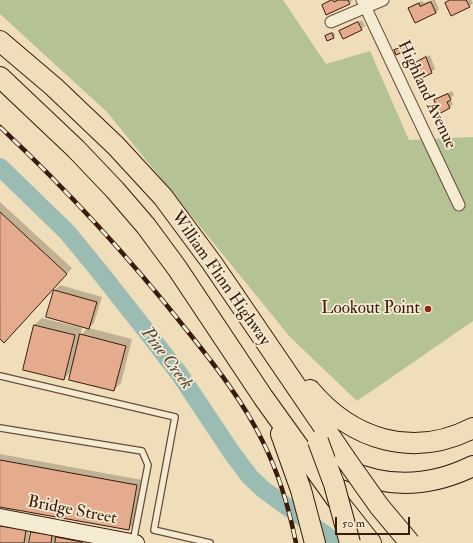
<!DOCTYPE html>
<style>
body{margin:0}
#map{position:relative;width:473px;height:543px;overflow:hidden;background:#f0deba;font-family:"IM FELL Double Pica",serif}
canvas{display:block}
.scale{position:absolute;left:335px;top:517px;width:75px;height:18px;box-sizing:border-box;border:2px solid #391b0e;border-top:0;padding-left:5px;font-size:12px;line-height:14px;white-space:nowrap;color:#391b0e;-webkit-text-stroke:3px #f5ead2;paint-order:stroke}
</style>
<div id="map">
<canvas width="473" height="543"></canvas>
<div class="scale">50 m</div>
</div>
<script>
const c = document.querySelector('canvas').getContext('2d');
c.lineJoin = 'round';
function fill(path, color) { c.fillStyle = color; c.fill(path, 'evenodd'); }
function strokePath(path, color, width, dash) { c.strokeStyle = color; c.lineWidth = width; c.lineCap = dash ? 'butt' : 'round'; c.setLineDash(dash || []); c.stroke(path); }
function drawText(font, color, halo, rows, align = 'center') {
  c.font = font + ' "IM FELL Double Pica",serif'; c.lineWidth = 3.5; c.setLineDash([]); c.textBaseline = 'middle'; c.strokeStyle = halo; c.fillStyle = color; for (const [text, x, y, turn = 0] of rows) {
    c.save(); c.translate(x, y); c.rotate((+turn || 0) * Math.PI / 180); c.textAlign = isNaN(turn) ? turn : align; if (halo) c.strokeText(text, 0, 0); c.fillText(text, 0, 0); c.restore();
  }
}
fill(new Path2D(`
 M0 0H283L326 64 370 51 409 140 473 137V321L357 401 290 337 107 112 0 14Z`), '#b4c294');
fill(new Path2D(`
 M330 0H353L350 3 327 14 323 5Z
 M433 0H435L439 9 436 13 410 8 413 5 422 1 424 3Z
 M449 0H471L473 3 469 6 446 3Z
 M362 20 365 26 361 29 341 31 344 28Z
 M334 32 335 36 328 40 326 36Z
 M430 55 435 69 431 72 419 68 416 63 420 59Z
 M452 91 454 95 450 99 453 104 450 107 435 100 439 97Z
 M0 202 72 268 9 336 0 338Z
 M60 285 102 297 94 323 89 328 132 339 121 383 114 390 72 370 64 379 34 325 42 318 82 328 80 336 88 328 47 316 55 290Z
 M0 454 142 480 134 524 128 529 0 506Z
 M0 520 30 525 28 543H0Z
 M37 527 57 530 56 539 62 532 87 537 86 543H30L32 532Z`), '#0003');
strokePath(new Path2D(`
 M0 167 67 232 99 271 151 337 180 375 232 453 250 477 264 490 337 543`), '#9abcb3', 18);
const building = new Path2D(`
 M332 0 334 2 338 0H348L350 4 326 15 322 5Z
 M450 0H466L470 7 451 16 445 3Z
 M431 2 436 13 415 23 408 8 419 3 420 6Z
 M358 22 362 30 343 39 339 31Z
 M332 33 334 38 327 41 325 36Z
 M407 46 409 49 396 55 394 50Z
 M426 57 432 73 420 79 415 69 418 68 415 63Z
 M448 94 451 100 447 102 450 108 439 114 434 100Z
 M0 212 67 274 4 343 0 339Z
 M54 290 97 302 89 329 46 317Z
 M34 325 75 335 64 380 23 370Z
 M80 334 126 346 114 391 69 380Z
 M0 460 137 485 129 530 0 507Z
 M0 526 26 530 24 543H0Z
 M31 532 52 535 51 543H29Z
 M56 537 82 542V543H55Z`);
fill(building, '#e4ab8c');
strokePath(building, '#391b0e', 1);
const lane = new Path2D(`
 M0 376 175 417 154 530 210 543
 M0 428 142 451 148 465 133 542`);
const street = new Path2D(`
 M362 0 459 205
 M331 22 383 0`);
const secondary = new Path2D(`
 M0 517 136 543`);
const highway = new Path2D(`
 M0 41 54 87 116 146 163 197 212 263 345 458
 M0 77 76 149 115 190 146 226 177 268 263 397 337 500 371 543
 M310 390C352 440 413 459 473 428
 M281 434 301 490 315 543
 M347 470C389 489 432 486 473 466`);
strokePath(lane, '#674c39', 8);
strokePath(street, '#674c39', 13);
strokePath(secondary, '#391b0e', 18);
strokePath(highway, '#391b0e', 22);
strokePath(lane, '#f5ead2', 5.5);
strokePath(street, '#f5ead2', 11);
strokePath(secondary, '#f5ead2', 16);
strokePath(highway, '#f0deba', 20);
const rail = new Path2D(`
 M0 127C66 189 128 256 185 328 214 364 243 401 263 442 279 474 289 508 296 543`);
strokePath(rail, '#391b0e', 4.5);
strokePath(rail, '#f5ead2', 3, [9]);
const highwayBridge = new Path2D(`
 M318 441 334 484 350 543
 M345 458 379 506 410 543`);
strokePath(highwayBridge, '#391b0e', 22, []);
strokePath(highwayBridge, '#f0deba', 20);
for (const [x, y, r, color] of [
 [428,309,4,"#8f2418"]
]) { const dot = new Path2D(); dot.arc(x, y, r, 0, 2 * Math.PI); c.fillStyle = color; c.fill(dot); strokePath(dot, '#f5ead2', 1.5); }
drawText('17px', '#391b0e', '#f5ead2', [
 ["Highland Avenue",426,95,65],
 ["William Flinn Highway",220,279,55],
 ["Bridge Street",72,511,11]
]);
drawText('17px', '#391b0e', '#f5ead2', [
 ["Lookout Point",420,309]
], 'right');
drawText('italic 18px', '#564b40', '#f5ead2', [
 ["Pine Creek",166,359,53]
]);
</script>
